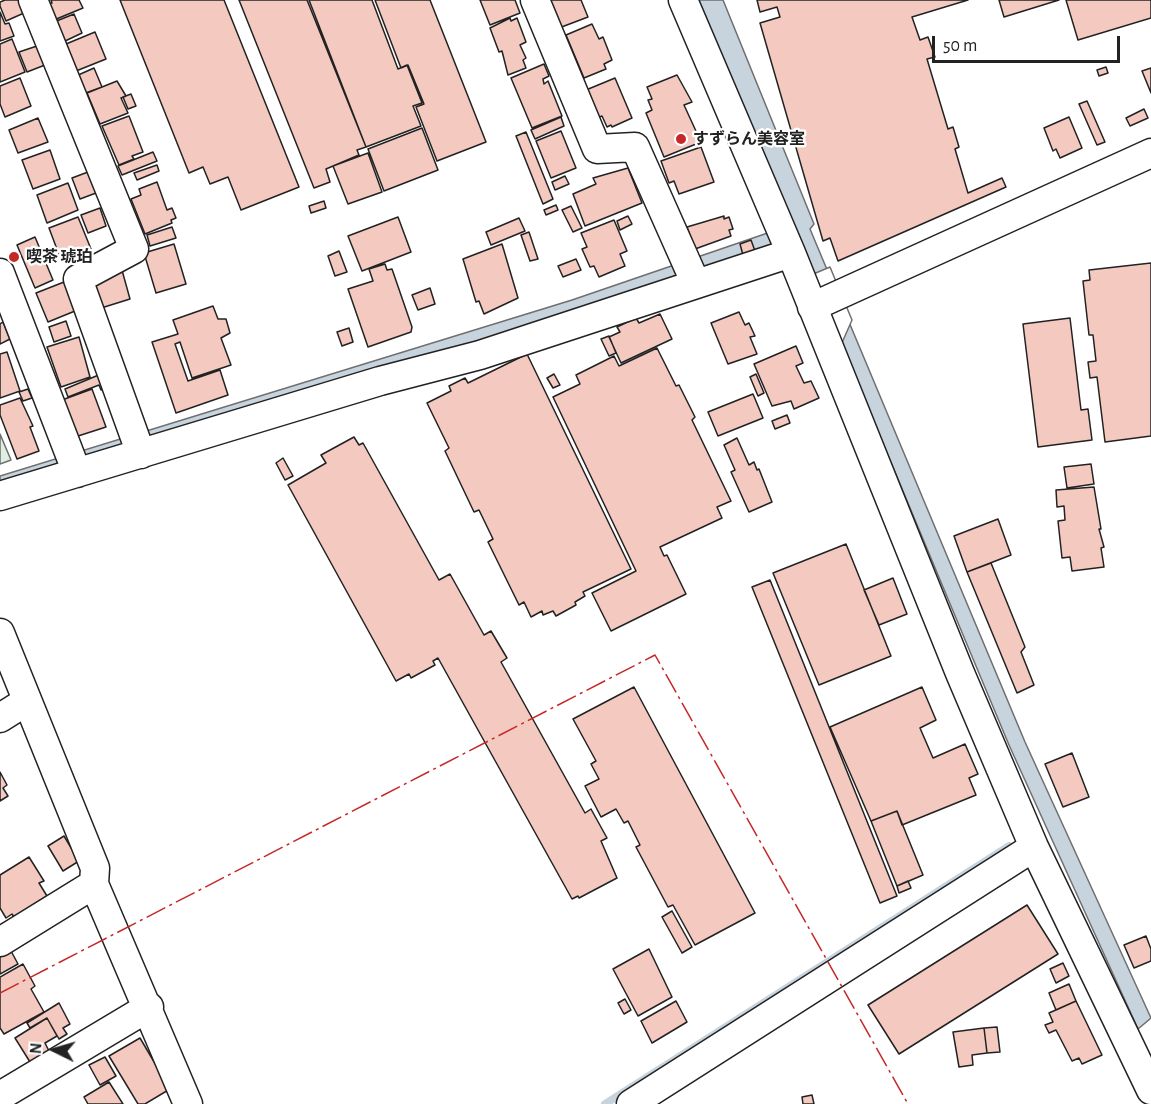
<!DOCTYPE html>
<meta charset="utf-8">
<style>
body{margin:0}
#map{position:relative;width:1151px;height:1104px;overflow:hidden;background:#fff;font-family:"Alegreya Sans",sans-serif}
canvas{display:block}
.north{position:absolute;left:24px;top:1020px;width:60px;height:60px;-webkit-text-stroke:4px #fff;paint-order:stroke;rotate:275deg;font-size:16px;font-weight:700;line-height:24px;text-align:center;color:#222}
.north::after{content:'';display:block;margin:auto;width:21px;height:27px;background:#222;clip-path:polygon(50% 0,100% 100%,50% 72%,0 100%)}
.scale{position:absolute;left:932px;top:36px;width:188px;height:27px;box-sizing:border-box;border:3px solid #222;border-top:0;padding-left:8px;font-size:18px;line-height:21px;white-space:nowrap;color:#222;-webkit-text-stroke:4px #fff;paint-order:stroke}
</style>
<div id="map">
<canvas width="1151" height="1104"></canvas>
<div class="north">N</div>
<div class="scale">50 m</div>
</div>
<script>
const c = document.querySelector('canvas').getContext('2d');
c.lineJoin = 'round';
function fill(path, color) { c.fillStyle = color; c.fill(path, 'evenodd'); }
function strokePath(path, color, width, dash) { c.strokeStyle = color; c.lineWidth = width; c.lineCap = dash ? 'butt' : 'round'; c.setLineDash(dash || []); c.stroke(path); }
function drawText(font, color, halo, rows, align = 'center') {
  c.font = font + ' "Alegreya Sans","Noto Sans JP",sans-serif'; c.lineWidth = 4.5; c.setLineDash([]); c.textBaseline = 'middle'; c.strokeStyle = halo; c.fillStyle = color; for (const [text, x, y, turn = 0] of rows) {
    c.save(); c.translate(x, y); c.rotate((+turn || 0) * Math.PI / 180); c.textAlign = isNaN(turn) ? turn : align; if (halo) c.strokeText(text, 0, 0); c.fillText(text, 0, 0); c.restore();
  }
}
const green = new Path2D(`
 M0 434 11 460 0 464Z`);
fill(green, '#e0efe3');
strokePath(green, '#6f6f6f', 1.5);
const water = new Path2D(`
 M694 0H723L814 224 810 229 1025 742 1151 1018 1138 1029 1009 745 796 235 668 283 0 486V476L572 300 791 225Z`);
fill(water, '#c7d3dd');
strokePath(water, '#6f6f6f', 1.5);
const pier = new Path2D(`
 M830 267 852 320 841 345 811 275Z`);
fill(pier, '#fff');
strokePath(pier, '#6f6f6f', 1.5);
strokePath(new Path2D(`
 M605 1104 1009 846`), '#c7d3dd', 8);
const building = new Path2D(`
 M5 0H19L24 13 6 21 0 6V2Z
 M51 0H79L83 8 54 20 48 4 52 3Z
 M120 0H224L299 187 241 210 228 177 210 184 203 167 189 173Z
 M239 0H307L366 147 357 150 359 155 326 169 330 182 314 188Z
 M309 0H372L398 69 407 65 422 103 413 106 421 126 366 147Z
 M375 0H430L486 142 437 161 416 107 424 104 408 65 401 68Z
 M480 0H515L520 13 490 25Z
 M548 0H581L588 17 559 28Z
 M757 0H968L912 17 920 40 928 37 935 57 927 59 948 129 953 127 959 147 955 149 968 193 1002 178 1006 187 838 261 830 238 823 241 760 23 780 17 777 7 760 12Z
 M999 0H1059L1004 17Z
 M1066 0H1151V18L1078 40Z
 M0 12 5 24 9 23 14 36 0 41Z
 M74 14 82 33 63 42 54 22Z
 M510 18 511 21 517 18 526 42 520 45 526 58 523 60 526 68 508 75 502 51 499 52 490 28Z
 M592 24 599 39 603 37 612 60 604 64 606 69 584 78 566 35Z
 M95 32 106 59 76 71 66 44Z
 M12 39 25 72 0 82V44Z
 M37 46 45 65 27 72 19 52Z
 M544 64 549 76 543 79 544 84 548 81 562 116 532 128 511 78Z
 M1106 67 1108 73 1099 76 1097 70Z
 M94 68 102 87 83 94 76 76Z
 M1151 68V93L1142 71Z
 M677 75 692 102 684 105 701 142 664 157 646 113 652 110 648 100 652 99 647 87Z
 M20 78 31 106 5 117 0 104V86Z
 M615 78 632 118 612 127 611 125 607 127 602 116 597 118 586 90Z
 M117 81 126 96 121 98 128 113 100 124 87 93Z
 M131 94 136 106 128 109 123 97Z
 M1087 101 1105 142 1097 145 1079 104Z
 M1144 109 1148 118 1130 126 1126 118Z
 M129 116 143 152 132 156 134 159 119 165 102 126Z
 M561 117 564 126 535 139 531 130Z
 M1069 117 1082 148 1060 158 1056 149 1053 151 1044 128Z
 M38 118 48 142 18 153 9 130Z
 M422 128 438 170 384 191 368 149Z
 M561 131 576 168 551 178 536 141Z
 M526 132 553 199 543 204 516 136Z
 M701 147 714 182 679 194 674 181 669 183 661 161Z
 M50 150 60 179 33 189 22 160Z
 M153 152 157 161 122 175 118 166Z
 M368 153 382 192 348 204 333 166Z
 M157 165 159 171 137 180 134 173Z
 M628 168 642 203 585 226 573 194 596 184 593 178Z
 M88 172 96 193 80 199 72 178Z
 M565 176 569 184 555 190 552 182Z
 M157 182 167 210 172 208 176 218 171 220 172 223 145 234 131 199 141 195 139 189Z
 M68 183 78 210 47 223 37 195Z
 M324 201 326 208 311 213 309 206Z
 M556 205 558 210 546 215 544 210Z
 M571 206 582 228 573 232 562 210Z
 M100 208 106 226 88 233 81 215Z
 M628 216 632 224 620 230 617 221Z
 M724 216V219L729 217 733 229 729 230 731 236 695 249 687 227Z
 M78 217 91 249 61 260 49 228Z
 M398 217 411 252 362 271 348 236Z
 M519 218 525 231 491 245 486 232Z
 M614 220 627 251 620 254 625 266 599 277 594 266 590 267 582 249 587 247 581 233Z
 M172 227 176 238 150 246 147 235Z
 M529 232 538 259 530 261 521 235Z
 M35 237 53 280 35 288 17 245Z
 M751 240 755 251 743 255 740 244Z
 M174 244 186 284 156 293 144 253Z
 M502 244 518 298 484 314 479 301 476 302 463 259Z
 M339 251 347 272 335 276 328 256Z
 M576 259 581 270 563 277 558 266Z
 M120 263 130 299 98 309 88 272Z
 M1151 263V436L1105 442 1097 377 1090 378 1088 362 1096 361 1093 335H1089L1083 281 1090 280 1089 270Z
 M385 264 387 270 392 269 412 327 411 332 368 347 348 289 373 281 369 269Z
 M64 282 75 311 48 322 36 293Z
 M430 288 435 304 418 310 412 295Z
 M213 306 218 319H226L230 333 221 338 231 365 192 378 180 342 175 344 188 381 220 370 228 395 176 413 152 342 178 334 173 320Z
 M739 312 745 325 749 323 755 336 750 337 757 354 728 364 711 323Z
 M660 314 672 339 621 363 609 337 620 332 617 327 636 318 639 323Z
 M1070 318 1081 410 1088 409 1092 440 1038 447 1023 324Z
 M66 321 71 336 54 342 49 327Z
 M3 322 10 339 0 344V324Z
 M349 328 353 342 342 346 337 332Z
 M609 336 616 353 609 356 601 339Z
 M79 337 90 377 61 387 47 347Z
 M796 346 803 363 796 366 804 383 811 381 819 398 794 409 791 401 772 406 754 364Z
 M657 348 676 386 679 385 695 417 692 420 731 501 717 507 722 518 660 547 664 556 667 555 686 594 611 631 592 593 636 571 553 397 580 384 576 375 614 356 619 366Z
 M7 352 20 391 0 398V354Z
 M527 354 631 569 583 592 585 596 575 602 576 605 556 616 553 611 543 615 542 611 531 617 524 602 519 605 488 542 493 539 479 510 474 512 445 451 449 448 427 403 451 391 449 386 465 378 468 383Z
 M101 374 107 387 101 390 99 385 68 397 65 389Z
 M554 374 560 385 553 388 547 378Z
 M756 374 764 393 758 396 750 377Z
 M28 389 32 398 23 401 19 392Z
 M92 389 106 427 75 437 62 400Z
 M753 394 763 418 718 436 708 412Z
 M20 398 33 426 30 427 39 451 17 459 0 415V405Z
 M787 415 790 423 775 429 772 421Z
 M354 437 359 445 363 443 439 580 450 574 484 635 491 631 507 658 501 662 585 813 591 809 607 838 601 841 617 878 579 898 578 896 572 899 438 658 433 661 435 665 411 678 409 674 396 681 288 485 326 463 321 455Z
 M737 438 749 465 754 462 757 470 759 469 772 502 749 512 731 472 735 470 724 445Z
 M283 458 293 476 285 480 276 463Z
 M1091 464 1094 484 1067 488 1064 467Z
 M1094 487 1101 529H1099L1104 547 1101 548 1104 567 1072 571 1070 557 1062 558 1058 521 1065 520 1064 506 1057 507 1056 490Z
 M998 519 1011 555 967 572 954 536Z
 M846 544 891 656 819 685 773 573Z
 M991 563 1025 647 1021 652 1034 685 1017 693 967 572Z
 M893 578 907 614 879 625 864 590Z
 M770 580 897 896 880 903 752 587Z
 M634 687 755 913 695 945 673 905 668 907 636 847 640 845 628 821 624 823 616 809 601 817 585 786 599 779 591 764 596 761 573 719Z
 M922 687 936 720 920 728 933 758 965 744 978 774 969 778 976 795 902 825 897 811 871 821 830 727Z
 M1072 753 1089 797 1063 807 1045 764Z
 M0 772 7 785 3 788 8 796 0 801Z
 M897 811 923 875 897 886 871 821Z
 M64 836 79 861 63 871 48 846Z
 M29 857 44 881 39 883 47 896 14 917 12 914 6 918 0 908V875Z
 M908 881 911 888 899 893 897 886Z
 M1027 905 1058 954 899 1054 868 1005Z
 M672 911 692 947 682 953 662 917Z
 M1146 936 1151 949V961L1134 968 1124 945Z
 M649 949 672 997 638 1016 613 969Z
 M11 951 18 964 0 974V957Z
 M1063 963 1069 976 1056 983 1050 969Z
 M23 964 35 986 31 989 44 1012 4 1034 0 1028V977Z
 M1069 984 1076 1001 1056 1010 1049 993Z
 M625 999 631 1010 624 1014 618 1003Z
 M676 1001 687 1022 652 1043 641 1021Z
 M1076 1001 1102 1055 1082 1064 1079 1058 1072 1061 1056 1030 1049 1033 1045 1025 1053 1022 1049 1013Z
 M59 1003 70 1024 63 1028 67 1034 59 1039 47 1018 30 1028 27 1023Z
 M47 1018 57 1036 45 1043 49 1051 30 1062 15 1038Z
 M997 1027 1000 1052 987 1053 984 1028Z
 M984 1028 987 1053 972 1055 973 1065 959 1067 953 1032Z
 M140 1038 170 1089 145 1104H138L109 1056Z
 M105 1057 116 1076 100 1085 89 1065Z
 M109 1082 123 1104H88L84 1097Z
 M812 1095 814 1104H803L802 1097Z`);
fill(building, '#f3c9c0');
strokePath(building, '#222', 1.5);
const minor = new Path2D(`
 M33 0 134 249 78 279 141 454
 M535 0 597 149 635 147 696 284
 M683 0 791 253 960 673 1034 847 1151 1090
 M0 273 77 473
 M812 307 1151 153
 M0 496 380 381 480 355 791 253
 M0 633 95 868 94 884 188 1104
 M0 718 27 701
 M0 942 94 884
 M0 1096 149 1007
 M631 1104 1034 847`);
strokePath(minor, '#222', 31);
strokePath(minor, '#fff', 28);
strokePath(new Path2D(`
 M0 993 655 655 908 1104`), '#c62828', 1.5, [21, 4.5, 3, 4.5]);
for (const [x, y, r, color] of [
 [681,139,6,"#c62828"],
 [14,257,6,"#c62828"]
]) { const dot = new Path2D(); dot.arc(x, y, r, 0, 2 * Math.PI); c.fillStyle = color; c.fill(dot); strokePath(dot, '#fff', 2); }
drawText('bold 16px', '#222', '#fff', [
 ["すずらん美容室",693,139],
 ["喫茶 琥珀",26,257]
], 'left');
</script>
